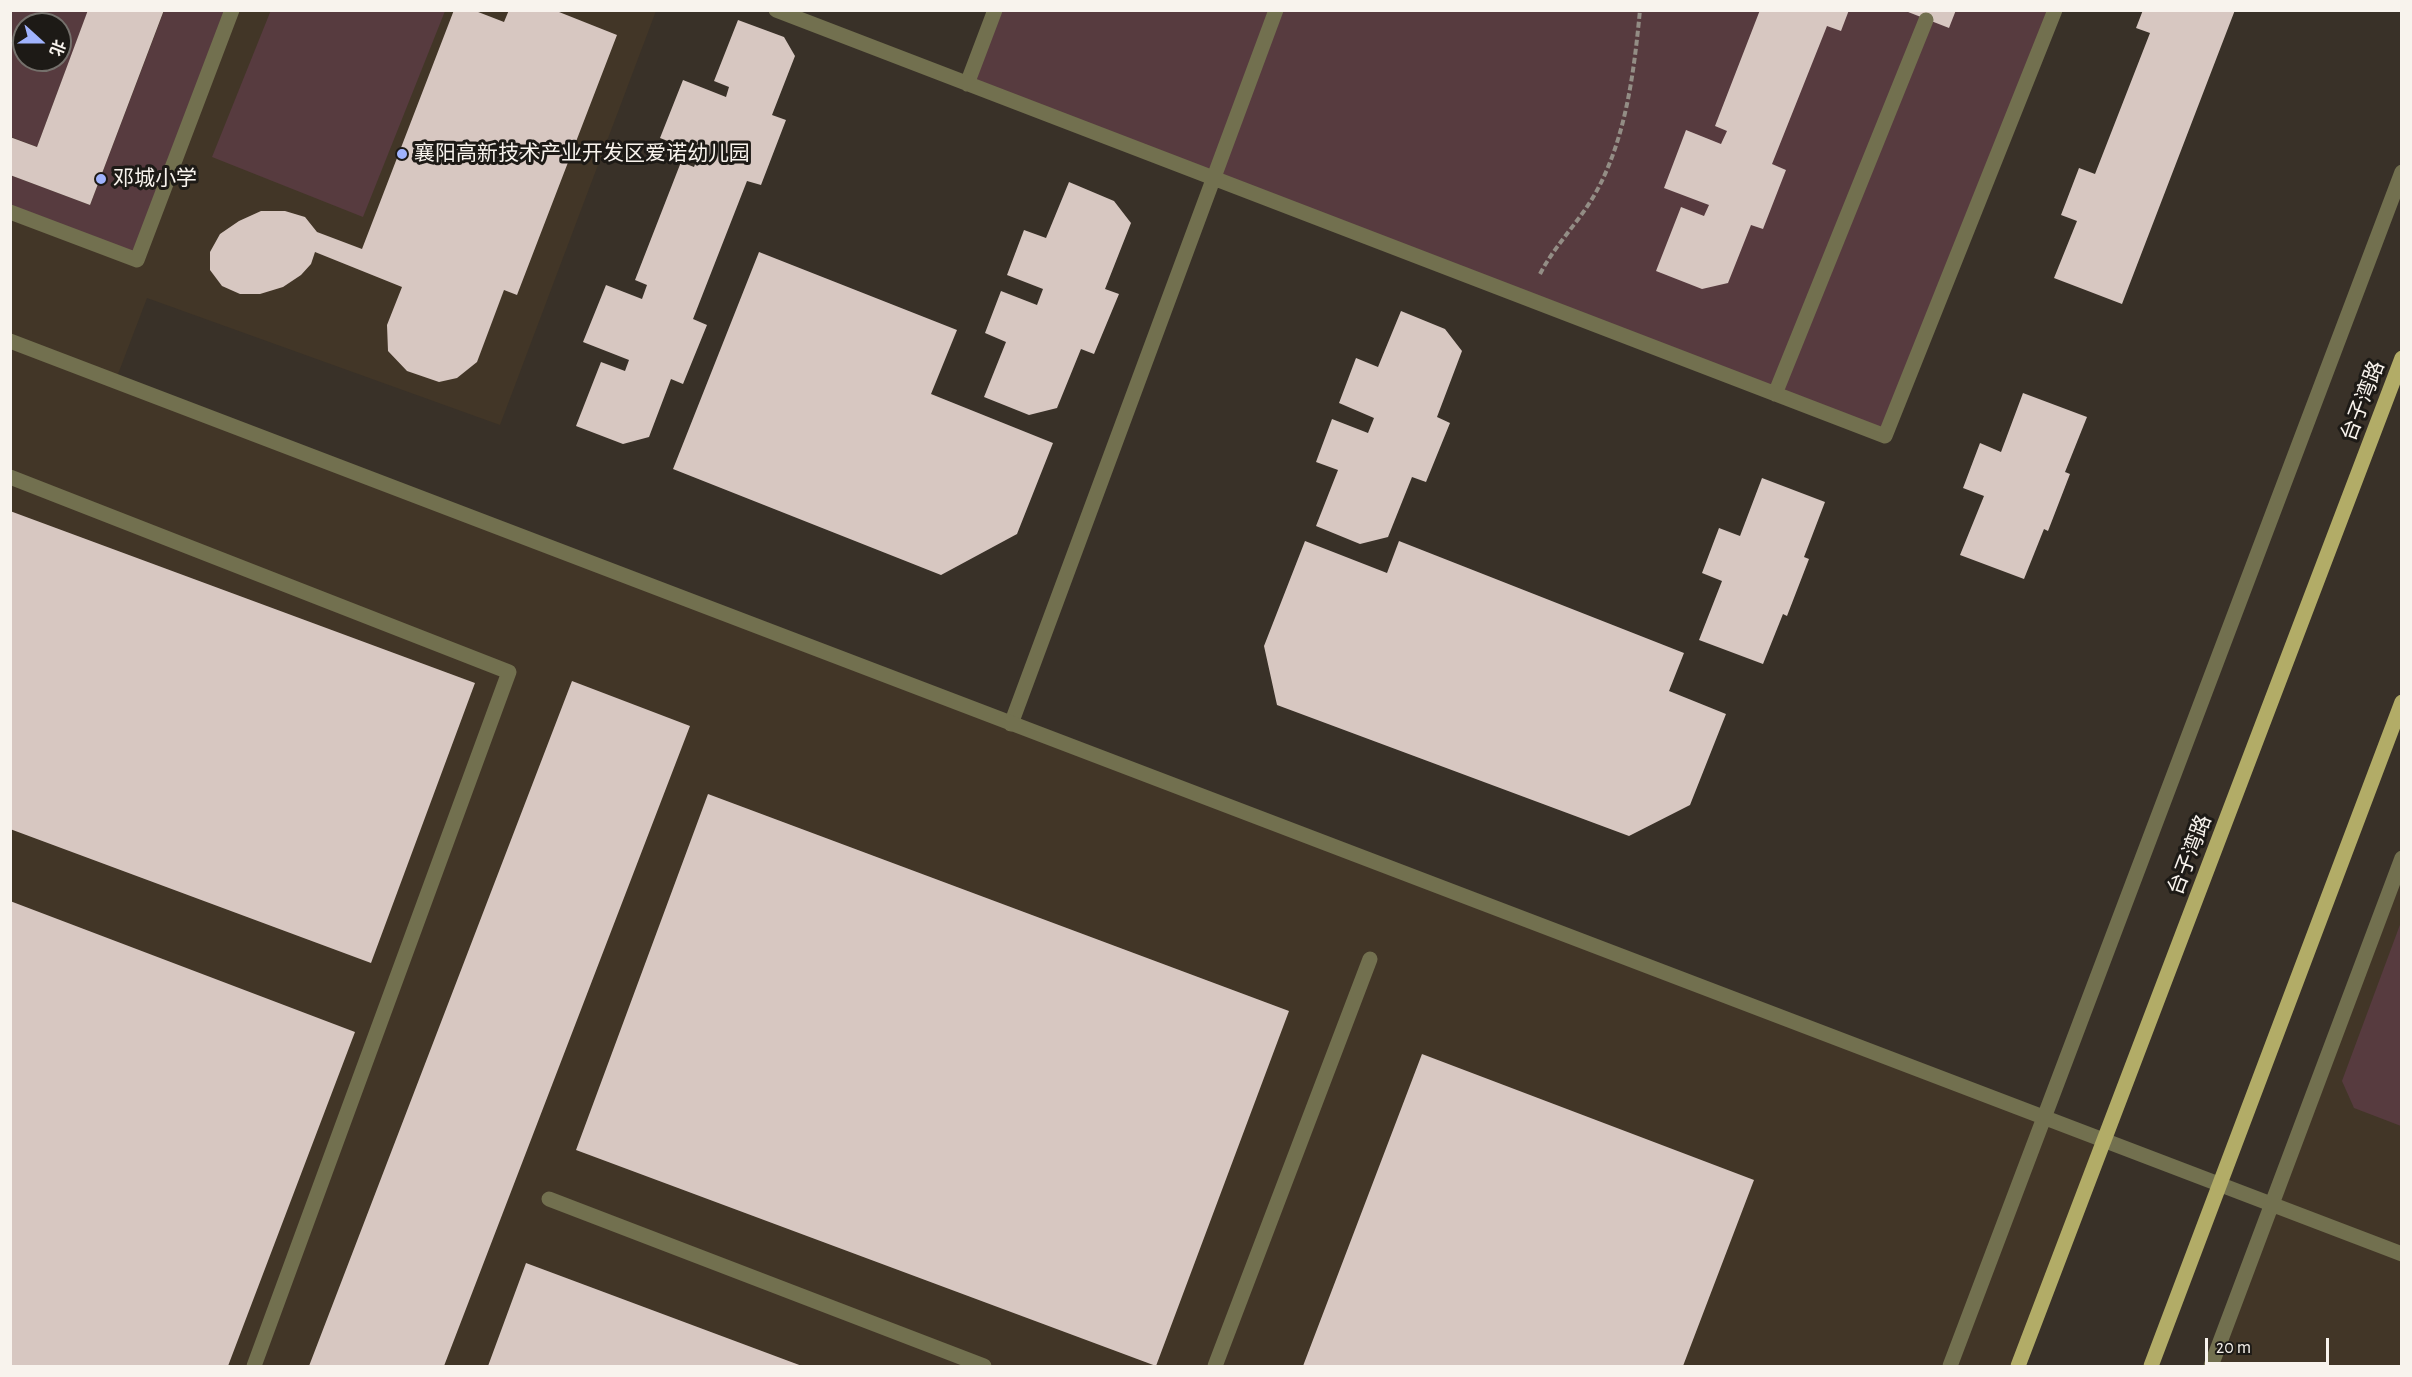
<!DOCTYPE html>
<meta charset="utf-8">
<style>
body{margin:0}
#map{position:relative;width:2412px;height:1377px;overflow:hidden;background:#393128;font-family:"Alegreya Sans","Noto Sans SC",sans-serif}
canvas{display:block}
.frame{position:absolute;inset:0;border:12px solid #f8f3ed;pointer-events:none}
.north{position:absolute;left:12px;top:12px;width:60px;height:60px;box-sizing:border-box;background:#1d1a16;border:2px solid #75716c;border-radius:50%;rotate:111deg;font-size:16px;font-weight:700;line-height:24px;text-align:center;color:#f8f3ed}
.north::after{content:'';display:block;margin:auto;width:21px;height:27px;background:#a0b3fd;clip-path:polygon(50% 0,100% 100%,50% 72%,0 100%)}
.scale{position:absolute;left:2205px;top:1338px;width:124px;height:27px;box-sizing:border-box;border:3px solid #f8f3ed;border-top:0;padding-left:8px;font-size:18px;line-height:21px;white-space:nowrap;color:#f8f3ed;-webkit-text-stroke:4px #1d1a16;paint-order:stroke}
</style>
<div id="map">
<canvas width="2412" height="1377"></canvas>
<div class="frame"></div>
<div class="north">北</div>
<div class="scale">20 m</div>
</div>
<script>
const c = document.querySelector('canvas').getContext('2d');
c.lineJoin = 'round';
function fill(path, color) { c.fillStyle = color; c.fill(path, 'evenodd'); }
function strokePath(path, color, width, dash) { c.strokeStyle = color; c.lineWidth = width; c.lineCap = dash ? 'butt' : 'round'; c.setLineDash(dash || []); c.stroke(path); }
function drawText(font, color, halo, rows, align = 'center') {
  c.font = font + ' "Alegreya Sans","Noto Sans SC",sans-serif'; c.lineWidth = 6; c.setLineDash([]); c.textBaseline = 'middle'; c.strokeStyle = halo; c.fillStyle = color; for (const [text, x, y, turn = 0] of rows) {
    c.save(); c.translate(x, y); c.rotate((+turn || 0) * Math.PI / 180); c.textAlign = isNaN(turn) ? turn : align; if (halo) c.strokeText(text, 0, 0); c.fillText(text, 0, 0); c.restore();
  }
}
fill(new Path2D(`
 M10 11H656L500 425 147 298 115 382 2103 1142 2019 1366H11ZM24 24H60V60H24Z
 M2401 858V1366H2211Z`), '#423627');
fill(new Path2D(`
 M271 10 445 11 363 217 212 157Z
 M10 11H88L37 147 11 137ZM24 24H60V60H24Z
 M164 11H232L137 260 11 212 10 175 90 205Z
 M995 11H2055L1885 436 967 84Z
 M2401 922V1126L2354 1108 2342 1081Z`), '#573b3f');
fill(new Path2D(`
 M88 10H164L90 205 10 175V137L37 147Z
 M454 10H473L504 22 509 10H554L617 35 517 295 504 290 477 362 457 378 439 382 407 371 388 351 387 325 402 287 315 252 311 264 301 275 283 287 260 294H240L222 286 210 270V252L220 234 239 221 261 211H285L305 217 317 232 362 249Z
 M1760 10H1849L1841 31 1827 26 1772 164 1786 170 1763 229 1751 225 1728 283 1702 289 1656 271 1681 207 1704 216 1709 205 1664 188 1686 130 1721 144 1727 131 1715 126Z
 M1903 10H1956L1949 28Z
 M2143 10H2235L2122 304 2054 278 2077 221 2061 215 2079 168 2095 174 2150 33 2136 28Z
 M738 20 784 37 795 56 772 115 786 120 761 185 747 181 693 319 707 325 683 384 671 379 649 437 623 444 576 426 601 362 625 371 629 360 583 342 606 285 642 299 647 285 635 280 681 162 694 167 699 153 660 138 683 80 726 97 729 87 714 81Z
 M1069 182 1114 201 1131 223 1105 289 1119 294 1094 354 1081 349 1057 408 1029 415 984 397 1006 342 985 333 1001 291 1037 305 1043 289 1007 275 1024 230 1046 238Z
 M759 252 957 330 931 394 1053 443 1017 534 941 575 673 469Z
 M1401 311 1445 329 1462 351 1437 417 1450 423 1426 482 1412 477 1388 537 1360 544 1316 526 1338 470 1316 462 1332 419 1368 433 1374 418 1339 403 1356 358 1378 367Z
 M2023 393 2087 417 2065 472 2070 474 2048 531 2044 529 2024 579 1960 555 1984 496 1963 488 1980 443 2001 452Z
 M1762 478 1825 502 1804 557 1809 559 1787 616 1783 614 1763 664 1699 640 1722 581 1702 573 1719 528 1740 536Z
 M10 511 475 683 371 963 10 829Z
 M1305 541 1387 573 1399 541 1684 653 1669 691 1726 714 1690 805 1629 836 1277 705 1264 646Z
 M572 681 690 726 444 1366H309Z
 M708 794 1289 1011 1156 1366 576 1150Z
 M10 901 355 1032 228 1366H10Z
 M1422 1054 1754 1180 1683 1366H1303Z
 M526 1263 802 1366H488Z`), '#d7c7c1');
strokePath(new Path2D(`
 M1540 274C1555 245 1579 222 1595 194 1626 139 1634 72 1640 10`), '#938d85', 4, [6, 3]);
strokePath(new Path2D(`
 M776 10 1885 436 2055 10
 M967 84 995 10
 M10 212 137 260 232 10
 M1775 394 1926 20
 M10 477 509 672 254 1366
 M1011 724 1276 10
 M549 1199 984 1366
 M1215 1366 1370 959`), '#72704f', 15);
strokePath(new Path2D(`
 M10 341 2402 1254
 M1950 1366 2402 172
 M2211 1366 2402 858`), '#72704f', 15);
strokePath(new Path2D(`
 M2018 1366 2402 358
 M2151 1366 2402 702`), '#b2ac67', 15);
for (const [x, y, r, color] of [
 [402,154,6,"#a0b3fd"],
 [101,179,6,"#a0b3fd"]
]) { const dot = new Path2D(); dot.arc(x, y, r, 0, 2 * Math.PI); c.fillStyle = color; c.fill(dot); strokePath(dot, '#1d1a16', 2); }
drawText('21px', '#f8f3ed', '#1d1a16', [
 ["襄阳高新技术产业开发区爱诺幼儿园",414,154],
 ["邓城小学",113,179]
], 'left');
drawText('21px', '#f8f3ed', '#1d1a16', [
 ["台子湾路",2363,401,-69],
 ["台子湾路",2190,855,-69]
]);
</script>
